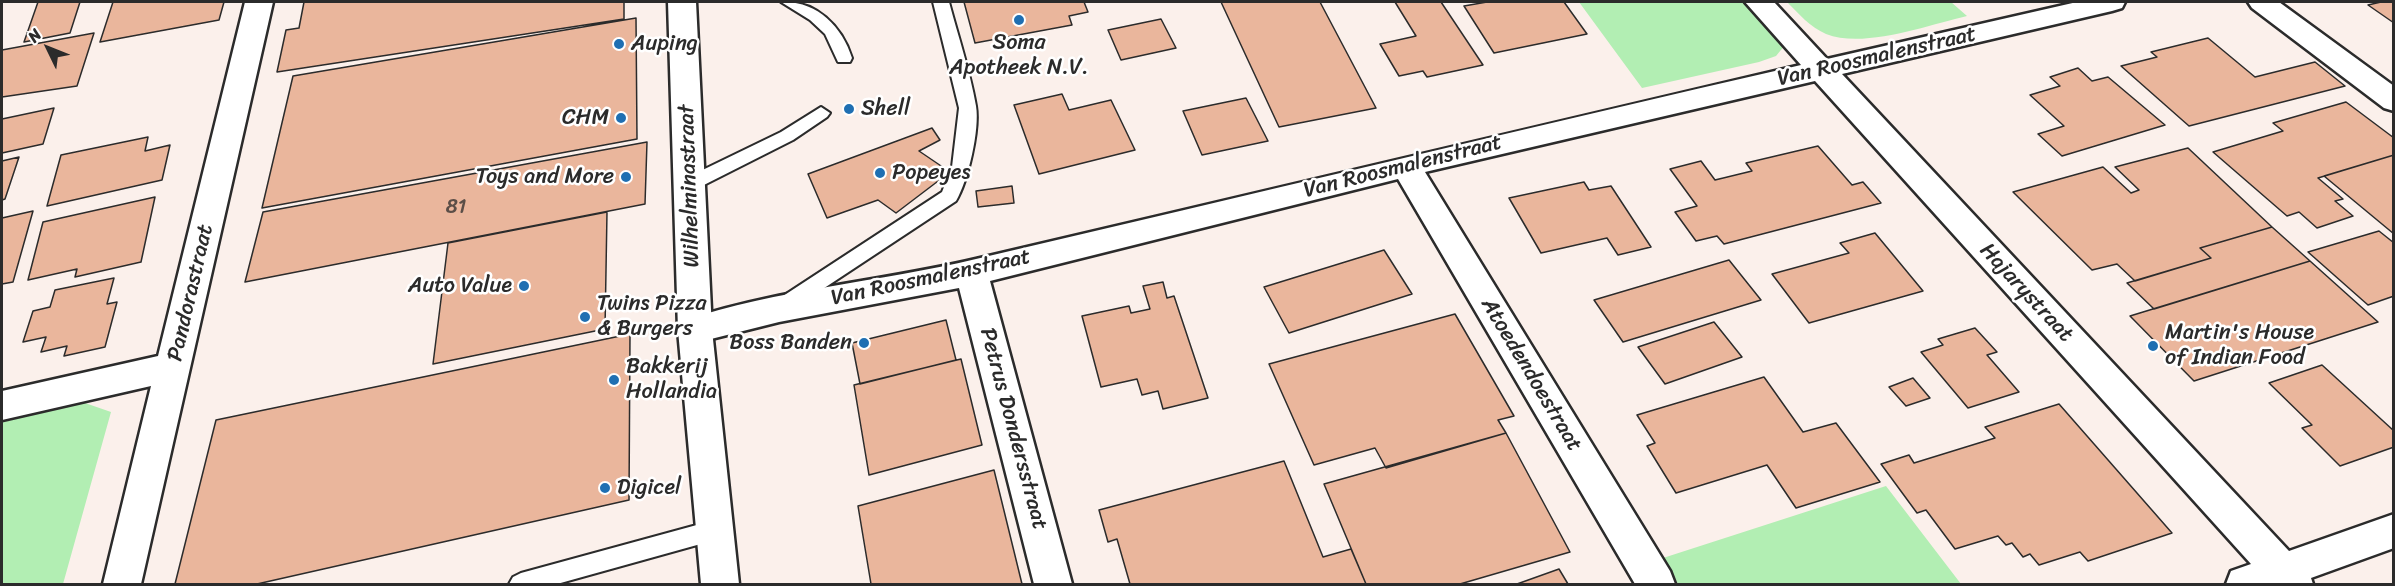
<!DOCTYPE html>
<style>
body{margin:0}
#map{position:relative;width:2395px;height:586px;overflow:hidden;background:#fbf0eb;font-family:Sriracha,sans-serif}
canvas{display:block}
.frame{position:absolute;inset:0;border:3px solid #2b2b2b;pointer-events:none}
.north{position:absolute;left:18px;top:18px;width:60px;height:60px;-webkit-text-stroke:4px #fff;paint-order:stroke;rotate:313deg;font-size:16px;font-weight:700;line-height:24px;text-align:center;color:#2b2b2b}
.north::after{content:'';display:block;margin:auto;width:21px;height:27px;background:#2b2b2b;clip-path:polygon(50% 0,100% 100%,50% 72%,0 100%)}
</style>
<div id="map">
<canvas width="2395" height="586"></canvas>
<div class="frame"></div>
<div class="north">N</div>
</div>
<script>
const c = document.querySelector('canvas').getContext('2d');
c.lineJoin = 'round';
function fill(path, color) { c.fillStyle = color; c.fill(path, 'evenodd'); }
function strokePath(path, color, width, dash) { c.strokeStyle = color; c.lineWidth = width; c.lineCap = dash ? 'butt' : 'round'; c.setLineDash(dash || []); c.stroke(path); }
function drawText(font, color, halo, rows, align = 'center') {
  c.font = font + ' Sriracha,sans-serif'; c.lineWidth = 5; c.setLineDash([]); c.textBaseline = 'middle'; c.strokeStyle = halo; c.fillStyle = color; for (const [text, x, y, turn = 0] of rows) {
    c.save(); c.translate(x, y); c.rotate((+turn || 0) * Math.PI / 180); c.textAlign = isNaN(turn) ? turn : align; if (halo) c.strokeText(text, 0, 0); c.fillText(text, 0, 0); c.restore();
  }
}
fill(new Path2D(`
 M1579 2H1754L1779 30 1785 45 1776 56 1759 62 1642 88Z
 M1787 2H1951L1967 16C1928 25 1864 49 1826 34 1810 27 1799 14 1787 2Z
 M85 403 111 412 63 584H2V422Z
 M1886 486 1961 584H1678L1663 558Z`), '#b2eeb3');
const building = new Path2D(`
 M38 2H80L70 33 24 42Z
 M113 2H224L219 20 100 42Z
 M304 2H624V19L277 72 286 30 299 28Z
 M964 2H1084L1088 12 1069 16 1072 25 975 43Z
 M1221 2H1320L1376 108 1279 127Z
 M1395 2H1441L1483 65 1427 77 1423 71 1399 76 1380 44 1416 36Z
 M1487 2H1564L1587 34 1494 53 1464 6Z
 M2381 2H2394V23L2368 5Z
 M636 18 637 139 262 208 293 76Z
 M1161 19 1176 48 1121 60 1108 30Z
 M94 33 77 86 2 97V50Z
 M2208 38 2255 77 2315 62 2345 86 2189 126 2121 66 2157 57 2151 52Z
 M2078 68 2092 81 2108 77 2165 125 2062 156 2038 134 2064 126 2030 95 2060 86 2050 77Z
 M1062 94 1069 110 1111 100 1135 150 1039 174 1014 105Z
 M1246 98 1268 141 1202 155 1183 111Z
 M2346 102 2394 138V155L2318 178 2343 199 2335 201 2353 216 2317 228 2299 212 2287 216 2213 152 2283 131 2273 123Z
 M54 108 43 144 2 153V119Z
 M932 128 940 140 919 151 950 172 896 213 878 200 827 218 808 174Z
 M148 137 145 151 170 145 162 180 47 206 61 155Z
 M647 142 645 204 245 282 263 212Z
 M1818 146 1852 185 1863 182 1881 203 1724 244 1717 236 1696 241 1675 212 1697 206 1670 169 1701 161 1715 180 1752 171 1746 163Z
 M2188 148 2272 227 2200 248 2211 258 2135 281 2117 264 2092 270 2013 192 2103 167 2131 193 2139 190 2115 167Z
 M2394 155V234L2324 176Z
 M19 157 5 199 2 200V161Z
 M1584 182 1589 190 1611 186 1651 247 1618 255 1607 238 1541 253 1509 198Z
 M1012 186 1014 203 978 207 976 191Z
 M155 197 141 262 75 277 77 269 28 280 43 222Z
 M33 211 13 282 2 284V218Z
 M607 212 605 329 433 364 448 243Z
 M2272 227 2310 261 2154 309 2127 283 2211 258 2200 248Z
 M2379 231 2394 243V296L2368 305 2308 252Z
 M1875 233 1923 291 1809 323 1772 274 1849 253 1840 243Z
 M1384 250 1412 294 1289 333 1264 287Z
 M1729 260 1761 300 1623 342 1594 300Z
 M2310 261 2378 322 2194 381 2130 316Z
 M114 278 107 304 117 302 105 347 64 356 67 346 41 352 46 337 23 342 33 311 50 307 55 290Z
 M1163 282 1167 298 1174 296 1208 398 1163 409 1158 391 1142 395 1137 379 1101 387 1082 316 1129 306 1131 313 1150 309 1143 286Z
 M1455 314 1514 416 1498 420 1506 433 1386 468 1375 448 1314 465 1269 364Z
 M946 320 956 360 860 384 852 343Z
 M1714 322 1742 357 1665 384 1638 347Z
 M1975 328 1997 352 1987 355 2019 392 1968 408 1921 352 1943 345 1938 339Z
 M630 334 629 500 257 584H175L216 420Z
 M961 359 982 445 869 475 854 385Z
 M2322 365 2394 431V447L2340 466 2302 428 2312 425 2269 383Z
 M1764 377 1803 432 1836 423 1880 482 1796 508 1767 465 1676 493 1647 446 1655 443 1637 415Z
 M1913 378 1930 398 1906 406 1889 387Z
 M2059 404 2172 533 2088 561 2080 552 2039 565 2030 554 2023 557 2012 543 2006 545 1998 536 1955 549 1926 510 1917 513 1881 464 1909 455 1914 463 1995 438 1985 427Z
 M1506 433 1570 552 1460 584H1366L1324 484Z
 M1284 461 1323 557 1351 549 1366 584H1130L1117 539 1108 542 1099 510Z
 M994 470 1022 584H871L858 506Z
 M1559 569 1568 584H1517Z`);
fill(building, '#eab69c');
strokePath(building, '#2b2b2b', 1.5);
const service = new Path2D(`
 M781 2C816 0 842 26 852 58L850 62H838L825 34 810 20Z
 M933 2H949C958 36 970 71 976 106 980 129 968 181 956 201L791 310 784 313 777 310 774 305 777 300 942 192 952 167 959 108Z
 M821 107 830 113 827 117 793 140 696 189H684L681 184 684 179 781 132Z
 M715 520 723 523 726 530 723 537 715 540 557 584H509L513 577 521 573Z`);
const minor = new Path2D(`
 M245 2H273L141 584H103L151 386 2 420V391L158 356Z
 M1745 2H1774L1827 59 2077 2H2125L2122 8 2112 11 1842 74 2289 551 2394 514V548L2311 578 2313 584H2226L2231 571 2251 564 1815 81 1425 172 1670 571 1675 584H1635L1398 179 990 281 1072 584H1034L959 288 779 322 695 343 683 339 678 330 683 321C778 289 879 282 976 259 1251 195 1525 128 1801 65Z
 M2248 2H2279L2394 86V111L2384 108 2252 8Z`);
const tertiary = new Path2D(`
 M668 2H696L712 330 739 584H701L678 330Z`);
strokePath(service, '#2b2b2b', 4);
strokePath(minor, '#2b2b2b', 5);
strokePath(tertiary, '#2b2b2b', 5);
fill(service, '#fff');
fill(minor, '#fff');
fill(tertiary, '#fff');
for (const [x, y, r, color] of [
 [1019,20,6,"#1f6fb2"],
 [619,44,6,"#1f6fb2"],
 [849,109,6,"#1f6fb2"],
 [621,118,6,"#1f6fb2"],
 [880,173,6,"#1f6fb2"],
 [626,177,6,"#1f6fb2"],
 [524,286,6,"#1f6fb2"],
 [585,317,6,"#1f6fb2"],
 [864,343,6,"#1f6fb2"],
 [2153,346,6,"#1f6fb2"],
 [614,380,6,"#1f6fb2"],
 [605,488,6,"#1f6fb2"]
]) { const dot = new Path2D(); dot.arc(x, y, r, 0, 2 * Math.PI); c.fillStyle = color; c.fill(dot); strokePath(dot, '#fff', 2); }
drawText('20px', '#5b4e47', null, [
 ["81",456,208]
]);
drawText('22px', '#2b2b2b', '#fff', [
 ["Soma",1019,43,"center"],
 ["Apotheek N.V.",1019,68,"center"],
 ["Auping",631,44],
 ["Shell",861,109],
 ["CHM",609,118,"right"],
 ["Popeyes",892,173],
 ["Toys and More",614,177,"right"],
 ["Auto Value",512,286,"right"],
 ["Twins Pizza",597,304],
 ["& Burgers",597,329],
 ["Martin's House",2165,333],
 ["of Indian Food",2165,358],
 ["Boss Banden",852,343,"right"],
 ["Bakkerij",626,367],
 ["Hollandia",626,392],
 ["Digicel",617,488]
], 'left');
drawText('22px', '#2b2b2b', '#fff', [
 ["Van Roosmalenstraat",1877,57,-13],
 ["Van Roosmalenstraat",1403,167,-14],
 ["Wilhelminastraat",690,186,-92],
 ["Van Roosmalenstraat",931,278,-12],
 ["Pandorastraat",191,293,-77],
 ["Hajarystraat",2026,293,47],
 ["Atoedendoestraat",1531,375,59],
 ["Petrus Dondersstraat",1013,429,75]
]);
</script>
